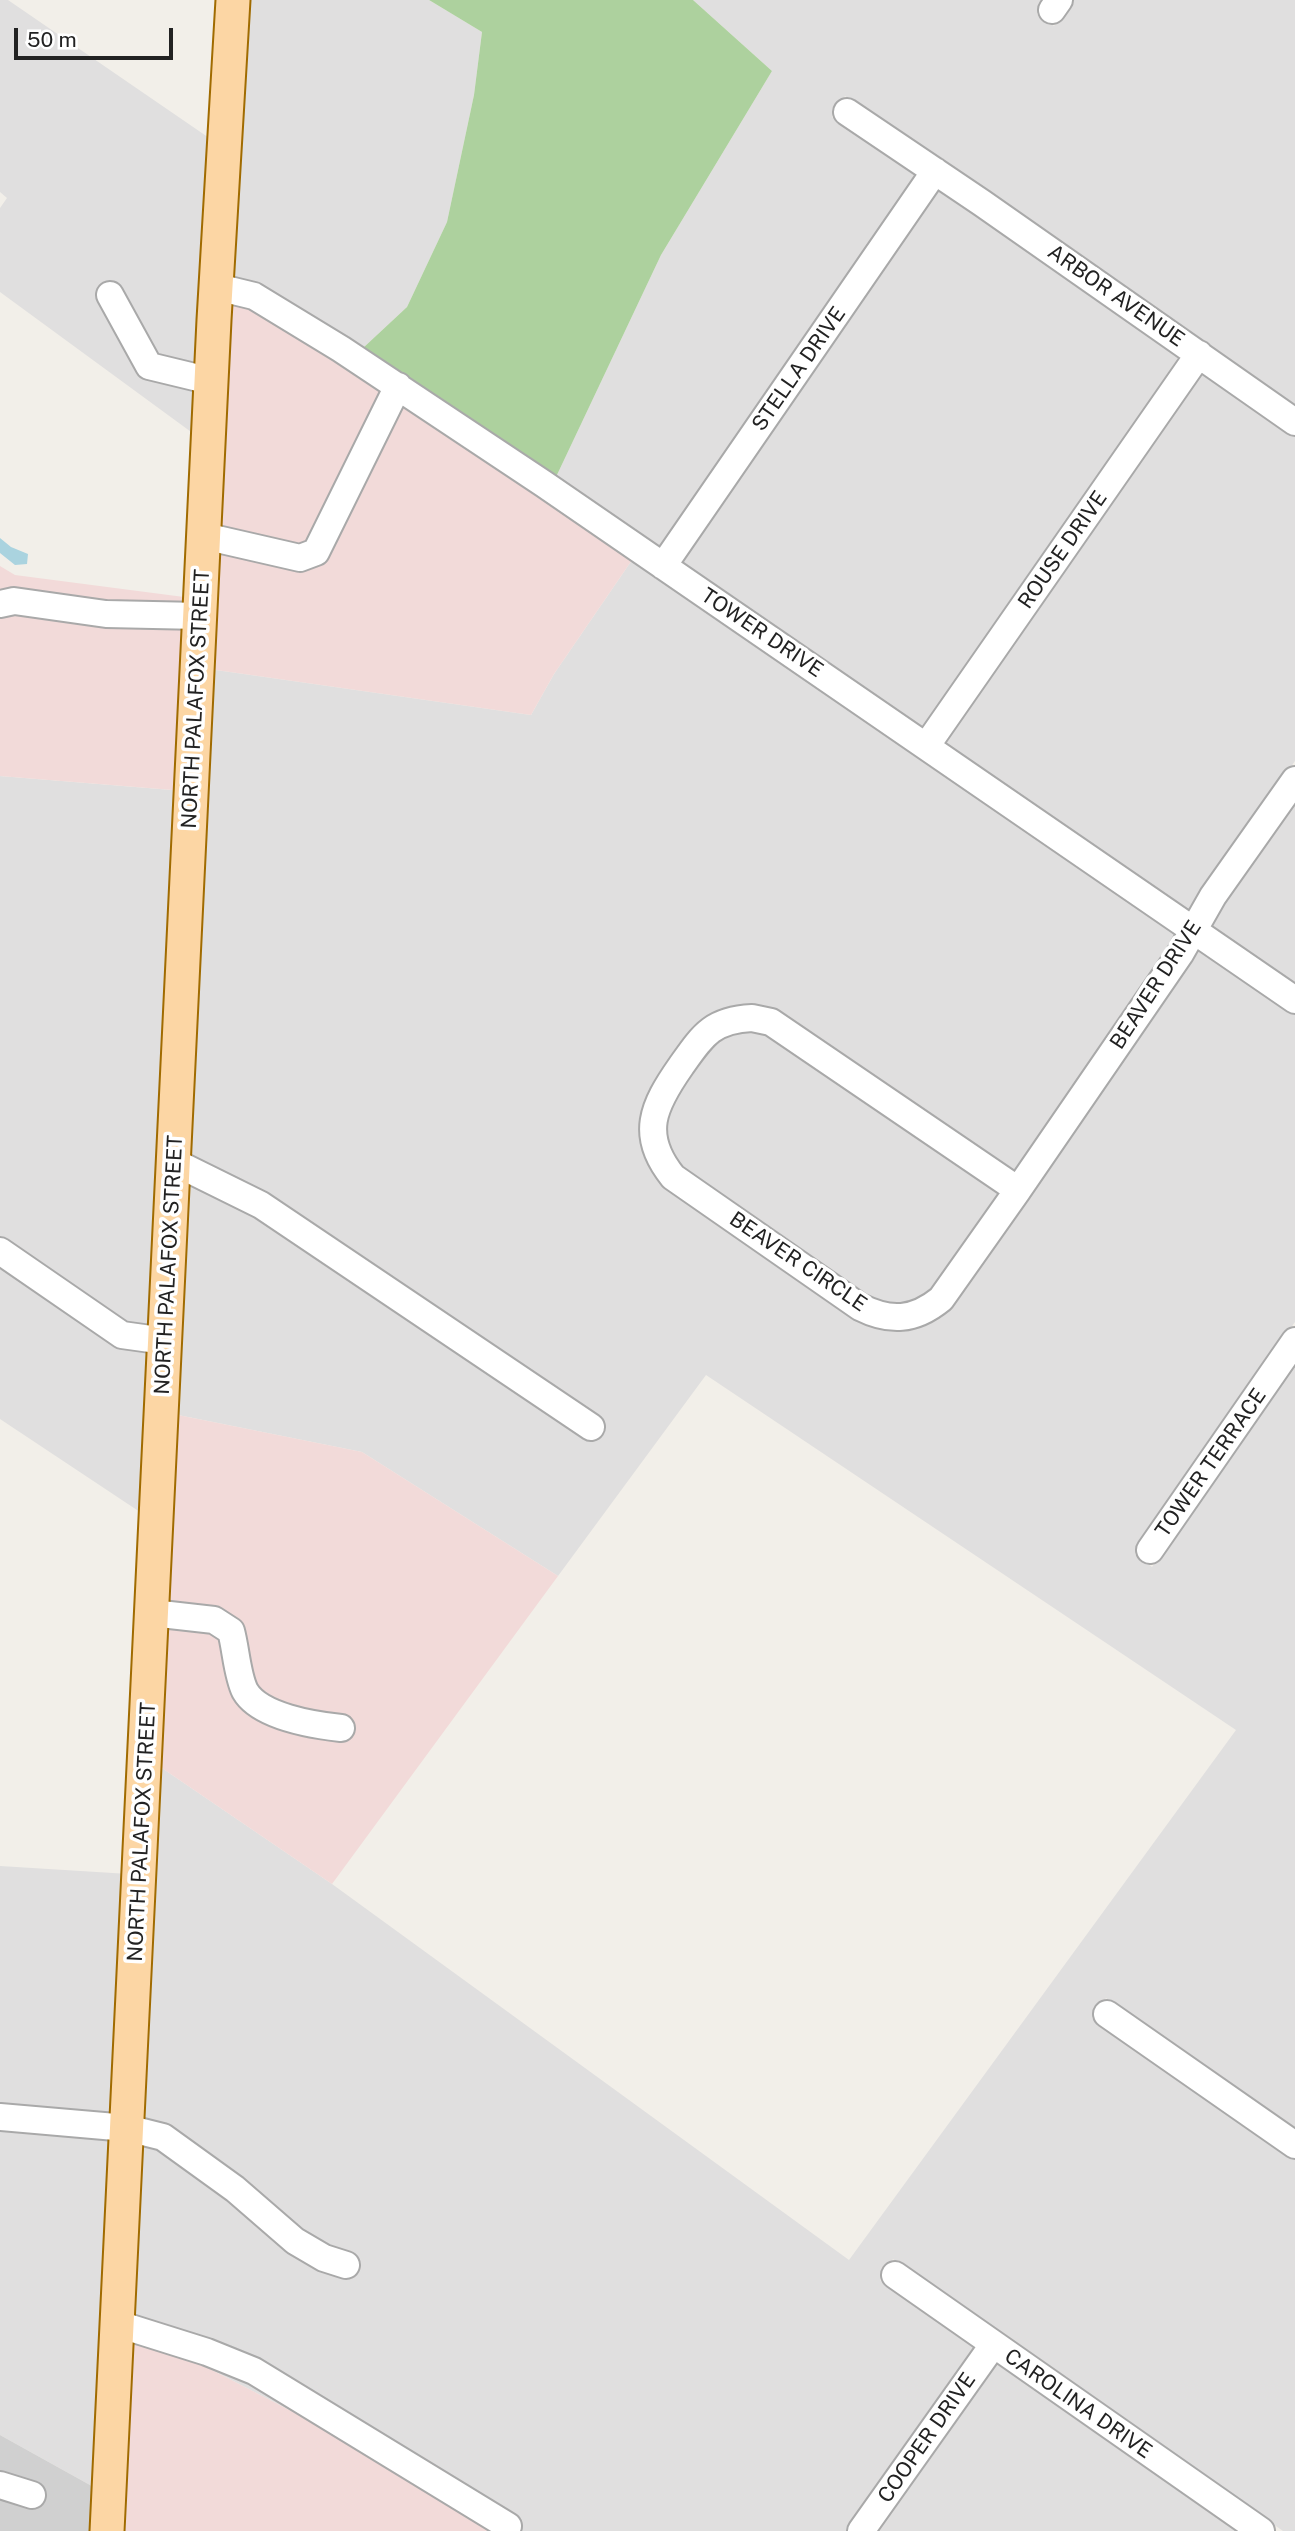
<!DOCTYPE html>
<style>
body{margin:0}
#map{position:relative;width:1295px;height:2531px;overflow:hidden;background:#f2efe9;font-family:"Public Sans",sans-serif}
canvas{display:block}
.scale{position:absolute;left:14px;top:28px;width:159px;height:32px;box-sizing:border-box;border:4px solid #222;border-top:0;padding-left:9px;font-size:21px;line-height:24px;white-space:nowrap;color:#222;-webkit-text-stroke:5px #fff;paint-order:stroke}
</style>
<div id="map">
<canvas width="1295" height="2531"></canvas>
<div class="scale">50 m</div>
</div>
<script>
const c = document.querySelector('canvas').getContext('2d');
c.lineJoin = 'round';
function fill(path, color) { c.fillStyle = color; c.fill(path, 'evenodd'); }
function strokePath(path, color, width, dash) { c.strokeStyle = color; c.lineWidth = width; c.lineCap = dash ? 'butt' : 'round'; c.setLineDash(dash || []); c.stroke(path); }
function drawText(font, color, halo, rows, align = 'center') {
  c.font = font + ' "Public Sans",sans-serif'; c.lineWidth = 7; c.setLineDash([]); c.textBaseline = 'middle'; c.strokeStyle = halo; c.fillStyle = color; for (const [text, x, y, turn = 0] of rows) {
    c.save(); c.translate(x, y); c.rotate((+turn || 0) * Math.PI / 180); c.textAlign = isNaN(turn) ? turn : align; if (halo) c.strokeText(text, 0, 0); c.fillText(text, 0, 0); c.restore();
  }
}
fill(new Path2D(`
 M0 0H8L215 142 198 437 0 292V208L7 198 0 192Z
 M244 0H429L482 32 474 95 447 222 407 307 363 348 260 286 229 277Z
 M693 0H1046L1037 14 1054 26 1072 0H1295V406L989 192 845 96 832 117 919 176 661 549 556 477 661 255 772 71Z
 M937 187 1183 357 926 730 679 562Z
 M1200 370 1295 437V761L1191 912 943 741Z
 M632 560 1179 933 1015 1174 778 1012 712 1015 644 1151 853 1317 875 1328 896 1331 913 1328 1197 946 1295 1015V1322L1135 1554 1152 1567 1295 1361V2130L1106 1998 1092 2018 1295 2160V2531H1283L893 2259 880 2280 977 2349 848 2531H500L463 2500 129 2327 156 1764 332 1884 849 2260 1236 1730 706 1375 558 1576 362 1452 173 1414 209 669 531 715 554 674Z
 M180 665H187L146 1516 0 1419V776L172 790Z
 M1295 799V985L1209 924Z
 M750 1030 766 1034 1002 1194 934 1291 912 1304H882L681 1167 665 1140 666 1108 709 1044 721 1035Z
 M0 1866 129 1874 117 2115 0 2105Z
 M0 2129 116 2139 99 2490 0 2435Z
 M995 2361 1239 2531H874Z`), '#e0dfdf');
fill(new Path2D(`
 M227 301 249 308 335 359 632 560 554 674 531 715 209 669Z
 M191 522 173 790 0 776V566L15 575 184 597Z
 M173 1414 362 1452 558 1576 332 1884 156 1764Z
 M129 2327 463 2500 500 2531H120Z`), '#f2dad9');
fill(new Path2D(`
 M0 2435 99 2490 97 2531H0Z`), '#d0d0d0');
fill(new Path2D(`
 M429 0H693L772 71 661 255 556 477 363 348 407 307 447 222 474 95 482 32Z`), '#add19e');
fill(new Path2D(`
 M0 538 11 547 28 554 27 564 15 565 0 553Z`), '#aad3df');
const minor = new Path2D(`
 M1052 10 1059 0
 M847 112 982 203 1295 422
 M217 287 254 296 341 349 544 484 1295 1000
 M110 295 149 366 211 381
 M204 536 300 558 316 552 398 386
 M663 566 935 171
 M0 604 14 601 106 614 200 616
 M927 745 1199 354
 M752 1018 771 1022 1018 1190 941 1299C914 1321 890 1322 860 1307L673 1177C639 1135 653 1106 681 1066 703 1035 712 1020 752 1018Z
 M174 1162 261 1205 591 1427
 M1018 1190 1180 954 1213 896 1295 780
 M0 1251 122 1335 165 1341
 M1150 1550 1295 1341
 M152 1613 214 1620 231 1631C236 1649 237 1675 245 1691 260 1717 314 1725 341 1728
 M1107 2014 1295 2145
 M0 2117 127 2128 163 2137 235 2189 295 2241 324 2258 346 2265
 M895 2275 1261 2531
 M118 2324 207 2352 254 2371 508 2526
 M0 2485 32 2495
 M861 2531 993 2345`);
const major = new Path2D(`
 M107 2531 214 320 233 0`);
strokePath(minor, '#a9a9a9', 30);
strokePath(major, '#a06b00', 37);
strokePath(minor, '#fff', 26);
strokePath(major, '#fcd6a4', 33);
drawText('21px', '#222', '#fff', [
 ["ARBOR AVENUE",1116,296,35],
 ["STELLA DRIVE",799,369,-55],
 ["ROUSE DRIVE",1063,550,-55],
 ["TOWER DRIVE",762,633,34],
 ["NORTH PALAFOX STREET",196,699,-87],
 ["BEAVER DRIVE",1156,985,-57],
 ["BEAVER CIRCLE",798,1262,34],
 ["NORTH PALAFOX STREET",169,1265,-87],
 ["TOWER TERRACE",1211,1463,-55],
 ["NORTH PALAFOX STREET",142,1832,-87],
 ["CAROLINA DRIVE",1078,2404,35],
 ["COOPER DRIVE",927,2438,-55]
]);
</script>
